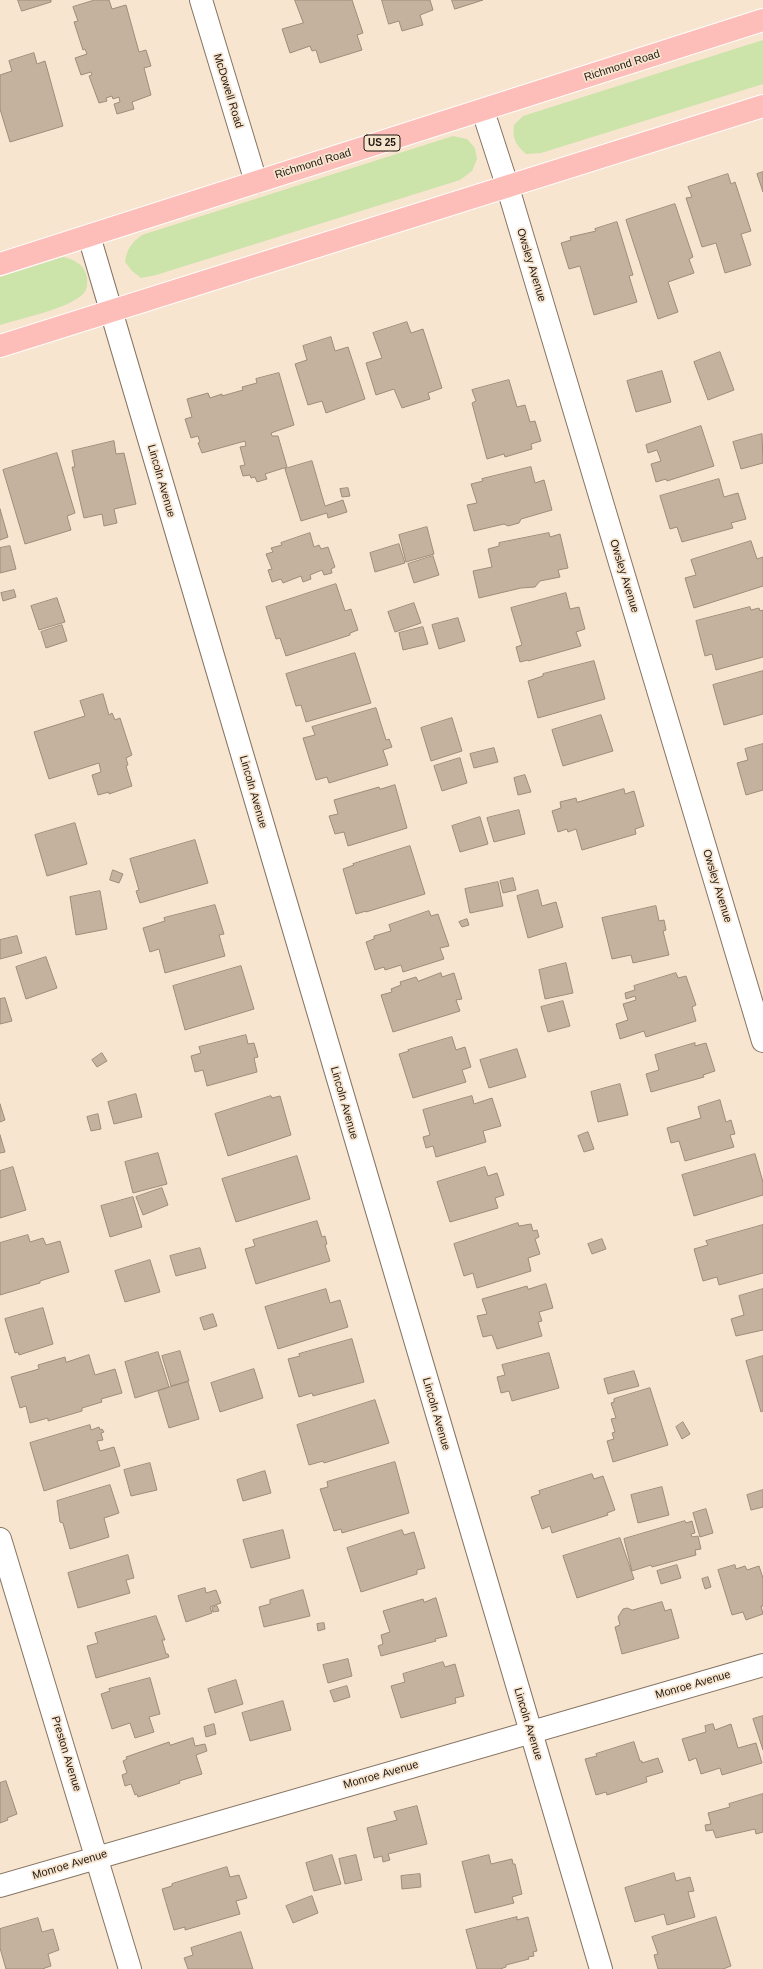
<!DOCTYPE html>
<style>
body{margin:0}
canvas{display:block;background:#f8e5d0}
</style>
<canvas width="763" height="1969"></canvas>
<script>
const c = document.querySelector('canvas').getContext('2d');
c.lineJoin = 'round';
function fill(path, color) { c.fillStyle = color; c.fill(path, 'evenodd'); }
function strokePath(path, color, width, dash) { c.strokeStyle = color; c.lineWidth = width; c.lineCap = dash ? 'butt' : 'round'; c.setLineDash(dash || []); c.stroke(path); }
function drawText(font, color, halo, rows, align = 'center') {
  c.font = font + ' Arial,sans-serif'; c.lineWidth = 3.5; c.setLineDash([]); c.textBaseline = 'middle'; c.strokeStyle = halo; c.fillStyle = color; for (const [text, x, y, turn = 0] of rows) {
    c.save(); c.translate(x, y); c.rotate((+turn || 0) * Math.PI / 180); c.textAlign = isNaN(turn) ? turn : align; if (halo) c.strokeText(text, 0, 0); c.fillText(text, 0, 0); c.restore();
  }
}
fill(new Path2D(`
 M763 40V84L541 153 526 154C516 145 512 139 514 125L523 116Z
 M453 136 467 139 475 148 477 159 472 171 460 180 156 275 141 278 132 271 125 262C127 249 131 243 142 235Z
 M63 257C72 259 83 263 86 274 88 280 88 290 83 294 68 309 22 318 0 325V277Z`), '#cce3aa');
const building = new Path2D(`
 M18 0H51V2L22 11Z
 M95 0H109L112 9 126 5 139 52 146 50 151 66 144 68 151 95 132 102 134 109 117 114 114 104 120 102 119 97 113 99 112 96 106 98 107 101 99 103 89 76 92 75 91 72 81 75 75 58 87 54 85 49 83 50 74 22 78 21 73 7Z
 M295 0H352L363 33 357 35 362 50 320 63 316 50 312 51 310 46 290 53 282 29 303 23Z
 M382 0H430L433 10 420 15 423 25 402 31 399 21 389 24Z
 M452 0H483L455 9Z
 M34 53 37 64 45 61 63 126 10 142 0 109V75L12 71 9 61Z
 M763 172V192L757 174Z
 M728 174 731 184 735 182 751 231 741 234 751 265 725 273 716 243 702 247 686 198 692 197 688 187Z
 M675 204 693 257 689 259 694 273 668 282 678 312 658 319 626 220Z
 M617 222 633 275 629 276 637 302 594 315 580 266 569 269 561 243 571 240 570 237 592 232 596 231 595 229Z
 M407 322 411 333 423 329 442 388 428 393 430 399 402 408 394 389 376 395 366 363 382 358 373 333Z
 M331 337 335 351 348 347 365 399 326 413 322 401 308 405 295 364 307 360 303 346Z
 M720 352 734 390 708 400 694 362Z
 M662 371 671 402 636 412 627 381Z
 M279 373 294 425 271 433 272 436H278L287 467 265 474 267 479 257 482 255 477 251 478 250 475 243 476 240 466 245 465 240 447 246 446 245 441 202 453 198 443 200 442 198 436 191 438 185 419 192 417 187 399 208 393 210 398 222 394V396L243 390 242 387 257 383 256 379Z
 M509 380 517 407 525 405 530 422 535 421 541 441 531 444 532 449 505 457 504 454 487 459 472 403 476 401 472 390Z
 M701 426 714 466 667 481 666 479 656 482 651 464 661 461 657 450 648 453 646 445Z
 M762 434 763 463 741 469 733 442Z
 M114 441 116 454 124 453 136 504 114 509 117 523 104 526 102 514 84 518 72 467H75L72 451Z
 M57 453 75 513 67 516 71 530 25 544 3 470Z
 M312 461 325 506 343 500 347 512 328 518 327 513 301 521 285 469Z
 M531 467 535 483 544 480 552 510 521 519 519 523 508 526 504 524 474 531 467 505 477 503 471 484 483 481 482 479Z
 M719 479 724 497 738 493 746 519 731 523 733 528 682 542 677 527 670 529 660 496Z
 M348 488 350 496 342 497 340 489Z
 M0 509 8 537 0 540Z
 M427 527 434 554 406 562 399 535Z
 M310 533 314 547 319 545 321 549 328 547 335 567 331 569 332 573 324 575 322 570 310 575 311 579 303 582 301 576 283 583 281 579 272 582 268 570 272 569 266 554 273 552 271 548 282 545 281 543Z
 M549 533 550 537 560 534 568 568 558 570 560 577 540 581 535 587 521 588 479 598 473 571 492 567 488 549 499 546V543Z
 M751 541 757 559 763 557V586L694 608 685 578 696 575 691 560Z
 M399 544 405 563 375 572 370 553Z
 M10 546 16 569 0 573V548Z
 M433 556 439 575 414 583 408 564Z
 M336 584 345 611 351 609 358 630 350 633V635L286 656 280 638 276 639 266 607Z
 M14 590 16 597 3 601 1 593Z
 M566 593 570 609 579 607 585 629 576 632 581 646 528 661V660L520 662 516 647 522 645 511 608Z
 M57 598 65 622 39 630 31 606Z
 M414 603 421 623 395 632 388 612Z
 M750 607 751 610 759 608 760 611 763 610V657L716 670 712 654 705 656 696 621Z
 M458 618 465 641 439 649 432 625Z
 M62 625 67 641 46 648 41 632Z
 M423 627 428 644 403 650 399 633Z
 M355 653 371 703 306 722 301 705 296 706 286 674Z
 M594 661 605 699 538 718 528 681 543 676V674Z
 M763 671V714L724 725 713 685Z
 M103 694 109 715 112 713 115 720 120 718 132 755 126 758 128 765 126 766 132 786 109 794V792L98 795 92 775 101 772 99 763 49 779 34 732 85 716 80 701Z
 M376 708 386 740 389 739 392 747 383 750 388 765 329 783 327 777 316 780 303 738 315 735 312 727Z
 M601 715 613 751 563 766 552 730Z
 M452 718 462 751 431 761 421 728Z
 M763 744V790L746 795 737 763 748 760 745 749Z
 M494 748 498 762 474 768 470 754Z
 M460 758 467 783 442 791 434 766Z
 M525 775 531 792 518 795 514 778Z
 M395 785 407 828 348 846 344 832 335 834 329 816 338 814 334 800 379 787 380 789Z
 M624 789 625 794 634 791 644 826 635 829 636 834 582 850 576 829 568 832 567 829 558 832 552 811 561 808 560 802 576 798 577 802Z
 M519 810 525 834 494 842 487 818Z
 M480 817 488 844 460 852 452 826Z
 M75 823 87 864 47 876 35 835Z
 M195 840 208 883 140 903 136 891 139 890 130 859Z
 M410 846 425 894 366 912V911L356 914 343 869 354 865 353 864Z
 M113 870 123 874 119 883 110 880Z
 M513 878 516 890 503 893 500 881Z
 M498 882 503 906 470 913 465 889Z
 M538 890 542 906 556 902 563 927 528 938 517 896Z
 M100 891 107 929 76 935 70 897Z
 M215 905 224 934 219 935 225 956 165 973 159 949 150 952 143 928 165 921 164 918Z
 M656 906 659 921 664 920 666 930 663 931 669 955 633 963 631 955 612 959 602 918Z
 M429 911 431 916 438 914 449 946 440 948 444 959 403 972 401 965 385 970 384 967 375 970 366 942 374 939V936L391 931 389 925Z
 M467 919 469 925 462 927 459 922Z
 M17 936 22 953 0 959V940Z
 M46 957 57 988 26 999 16 967Z
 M566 963 573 993 545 999 539 970Z
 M241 966 254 1009 185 1030 173 986Z
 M441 973 442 977 454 973 462 999 456 1000 460 1011 393 1032 381 995 392 992 391 989 401 985 400 982 416 977 418 981Z
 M676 973 678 978 686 976 696 1005 692 1007 696 1021 646 1037 644 1031 620 1039 616 1024 628 1020 623 1004 636 1000 635 996 626 999 625 993 635 990 634 986Z
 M5 998 12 1021 0 1024V999Z
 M563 1001 570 1026 548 1032 541 1007Z
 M246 1035 248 1044 254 1043 258 1057 254 1058 257 1072 207 1086 203 1070 195 1072 191 1056 201 1053 199 1047Z
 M452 1037 456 1050 465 1047 471 1067 462 1070 466 1082 413 1098 399 1054 409 1051 408 1050Z
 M695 1043V1046L706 1043 715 1071 703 1075 704 1077 651 1092 646 1074 659 1070 655 1055Z
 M517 1049 526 1077 489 1088 480 1060Z
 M102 1053 107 1061 97 1067 92 1060Z
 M620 1084 628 1115 598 1122 591 1092Z
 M136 1094 142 1117 114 1124 108 1102Z
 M271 1096 272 1098 280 1096 291 1135 228 1156 215 1114Z
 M472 1096 474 1104 492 1098 501 1126 483 1131 486 1142 436 1157 433 1146 426 1148 423 1137 430 1135 423 1110Z
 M720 1100 726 1122 731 1120 735 1134 730 1135 734 1147 685 1161 679 1141 671 1143 667 1128 701 1118 698 1107Z
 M0 1104 5 1120 0 1122Z
 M98 1114 101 1129 91 1131 87 1117Z
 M588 1132 594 1149 584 1152 578 1136Z
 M0 1135 5 1152 0 1153Z
 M158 1153 167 1184 133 1193 125 1162Z
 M755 1154 763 1182V1195L694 1216 682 1175Z
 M297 1156 310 1199 236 1222 222 1179Z
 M13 1167 26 1210 0 1218V1171Z
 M485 1167 488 1176 497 1173 504 1195 495 1198 498 1208 450 1222 437 1182Z
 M162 1188 168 1205 143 1215 136 1197Z
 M133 1197 142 1227 110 1237 101 1206Z
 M317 1221 322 1237 325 1236 327 1244 325 1245 330 1261 256 1284 245 1249 255 1246 253 1240Z
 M518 1223 519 1226 531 1224 533 1231 537 1230 539 1237 535 1239 540 1254 528 1258 531 1271 477 1288 473 1273 464 1276 454 1244Z
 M763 1225V1273L719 1285 717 1277 703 1281 694 1249 708 1245 706 1241Z
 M28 1235 30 1242 43 1238 46 1245 60 1241 69 1272 40 1281V1283L0 1295V1243Z
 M602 1239 606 1249 592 1254 588 1244Z
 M200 1248 206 1268 176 1276 170 1256Z
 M150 1260 160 1292 125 1302 115 1271Z
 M546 1284 553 1308 539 1312 542 1321 538 1322 542 1336 497 1349 492 1335 483 1337 477 1316 487 1314 482 1299 527 1286 528 1289Z
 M326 1289 330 1303 340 1300 348 1327 278 1349 265 1307Z
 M763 1289V1330L736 1336 731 1319 744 1315 739 1296Z
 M43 1308 53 1344 19 1355 18 1352 15 1353 5 1319Z
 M213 1314 217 1326 204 1330 200 1318Z
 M352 1339 364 1382 313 1396 312 1393 299 1397 288 1359 300 1356 299 1354Z
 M180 1351 189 1381 171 1386 162 1356Z
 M158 1352 169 1387 135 1398 125 1362Z
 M549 1353 559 1388 512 1401 509 1391 501 1393 497 1377 505 1375 502 1365Z
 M89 1355 95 1375 115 1369 122 1393 101 1399 102 1402 82 1408V1411L48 1421V1418L30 1423 26 1406 20 1408 11 1377 39 1369 38 1365 65 1357 66 1362Z
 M763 1356V1411L761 1412 746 1361Z
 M254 1369 263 1398 220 1412 211 1383Z
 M634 1371 639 1386 608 1394 604 1379Z
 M188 1382 199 1419 169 1428 158 1391Z
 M650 1388 668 1445 613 1462 607 1441 614 1439 612 1433 615 1432 611 1419 616 1418 611 1403 614 1402V1399Z
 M375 1400 389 1443 324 1463 323 1461 309 1465 297 1425Z
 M683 1422 690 1434 682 1439 676 1427Z
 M90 1425 91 1430 99 1427 100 1430 102 1429 104 1432 101 1433 103 1440 97 1441 100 1451 114 1447 120 1466 44 1491 30 1443Z
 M395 1462 409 1513 342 1533 341 1529 334 1531 320 1489 328 1487 327 1482Z
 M150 1463 157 1490 131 1496 124 1470Z
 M265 1471 271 1493 243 1501 237 1480Z
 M592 1474 594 1479 603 1476 615 1510 607 1513 608 1515 552 1533 550 1526 542 1529 531 1497 540 1494 539 1491Z
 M110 1485 119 1513 104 1518 109 1537 70 1549 63 1523 60 1522 57 1501Z
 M662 1487 669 1515 638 1523 631 1495Z
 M763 1490V1507L751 1510 747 1495Z
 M706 1509 713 1533 700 1537 693 1513Z
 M685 1521 686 1523 692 1521 695 1533 691 1534 692 1537 698 1536 701 1549 695 1550 696 1555 652 1567 651 1565 632 1571 624 1539Z
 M283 1530 290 1558 251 1568 243 1540Z
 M402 1530 404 1535 414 1532 425 1568 417 1570V1574L361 1592 347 1548Z
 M620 1538 634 1579 577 1598 563 1556Z
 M128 1555 134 1578 126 1580 130 1593 78 1608 68 1573Z
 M677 1565 681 1578 661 1584 657 1571Z
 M735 1565 736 1569 745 1566 747 1570 759 1566 763 1578V1606H761L763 1614 746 1620 743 1612 732 1615 718 1570Z
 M708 1577 711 1587 705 1589 702 1579Z
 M205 1588 206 1593 216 1590 221 1603 210 1607 212 1613 186 1622 178 1596Z
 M303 1590 310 1616 264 1627 259 1607 270 1604V1600Z
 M436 1598 447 1636 435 1639 436 1641 381 1656 378 1646 383 1644 381 1635 390 1632 383 1611 423 1599 424 1602Z
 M662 1602 665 1611 671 1609 679 1638 622 1654 615 1627 620 1625 618 1617 623 1609 627 1608 632 1610Z
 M217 1606 219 1611 213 1612 212 1608Z
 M156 1616 165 1640H162L166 1654H168L169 1657 96 1678 87 1646 98 1643 95 1633Z
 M324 1623 325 1629 318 1631 317 1624Z
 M348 1659 352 1676 328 1683 323 1665Z
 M443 1662 445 1667 455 1664 464 1696 455 1698 456 1703 401 1718 391 1686 405 1682 403 1674Z
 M150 1678 160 1714 149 1717 154 1732 135 1738 130 1723 112 1729 101 1694 110 1691 109 1689Z
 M236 1680 243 1704 215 1713 208 1689Z
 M347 1686 350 1697 334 1702 330 1691Z
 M283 1701 291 1730 250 1741 242 1713Z
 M763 1716V1750L753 1719Z
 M214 1724 216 1734 206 1737 204 1727Z
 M713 1724 715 1730 731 1724 738 1748 756 1743 762 1763 722 1775 720 1768 701 1774 696 1758 689 1761 682 1739 706 1732 705 1726Z
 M193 1738 195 1746 205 1744 207 1751 196 1755 202 1774 179 1781 180 1783 138 1797 137 1794 135 1795 131 1784 125 1786 122 1775 127 1773 123 1761 127 1759 126 1757 169 1742 170 1745Z
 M634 1742 640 1761H642V1763L658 1758 663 1772 646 1777 647 1782 607 1795 606 1792 596 1795 585 1759 597 1756 596 1754Z
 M6 1781 17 1814 7 1818 8 1820 0 1823V1783Z
 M763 1794V1832L756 1834 755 1829 716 1838 713 1830 706 1831 705 1825 711 1824 708 1813 730 1807 729 1804Z
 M417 1806 427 1844 388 1854 390 1860 383 1862 382 1856 374 1858 367 1828 397 1820 394 1812Z
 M332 1855 341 1884 314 1891 306 1863Z
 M356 1855 362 1880 345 1884 339 1859Z
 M489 1855 491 1864 512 1859 513 1864H515L522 1894 512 1897 514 1903 475 1913 462 1862Z
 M227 1867 230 1877 239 1875 247 1898 236 1901 240 1914 185 1930V1927L174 1930 162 1889 172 1886V1884Z
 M674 1873 676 1881 690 1877 694 1891 688 1892 695 1917 667 1925 664 1914 635 1922 625 1888Z
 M420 1874 421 1887 402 1889 401 1876Z
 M312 1896 318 1913 293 1923 286 1906Z
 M517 1917V1920L528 1917 537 1951 533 1952 534 1956 528 1957 529 1959 506 1965V1967L500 1969H477L466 1930Z
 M716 1917 731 1966 723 1969H658L654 1955 658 1954 652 1937Z
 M38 1918 42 1932 53 1929 59 1950 48 1954 51 1966 42 1969H6L0 1948V1929Z
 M241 1932 253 1969H188L184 1958 193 1955 191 1948Z`);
fill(building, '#c5b29e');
strokePath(building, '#9f8c79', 1);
const minor = new Path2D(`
 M201 0 256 182
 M483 111 508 188 763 1041
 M89 236 601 1969
 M0 1539 130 1969
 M0 1886 763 1665`);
const primary = new Path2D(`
 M0 264 763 20
 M0 346 763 106`);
strokePath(minor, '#867462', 24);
strokePath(primary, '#fff', 24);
strokePath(minor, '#fff', 22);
strokePath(primary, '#fdbdb8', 22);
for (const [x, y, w] of [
 [382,143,36]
]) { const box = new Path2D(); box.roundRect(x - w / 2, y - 8, w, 16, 3); c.fillStyle = '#f8e5d0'; c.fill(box); strokePath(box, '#1f1810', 1); }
drawText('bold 10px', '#1f1810', null, [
 ["US 25",382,143]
]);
drawText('11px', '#1f1810', '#f8e5d0', [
 ["Richmond Road",622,66,-18],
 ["McDowell Road",228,91,73],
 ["Richmond Road",313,164,-17],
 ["Owsley Avenue",531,265,73],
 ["Lincoln Avenue",161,481,74],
 ["Owsley Avenue",624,576,73],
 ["Lincoln Avenue",253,792,74],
 ["Owsley Avenue",717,886,73],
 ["Lincoln Avenue",344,1103,74],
 ["Lincoln Avenue",436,1414,74],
 ["Monroe Avenue",693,1685,-16],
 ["Lincoln Avenue",528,1724,73],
 ["Preston Avenue",66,1754,73],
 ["Monroe Avenue",381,1775,-16],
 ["Monroe Avenue",70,1865,-17]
]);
</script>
